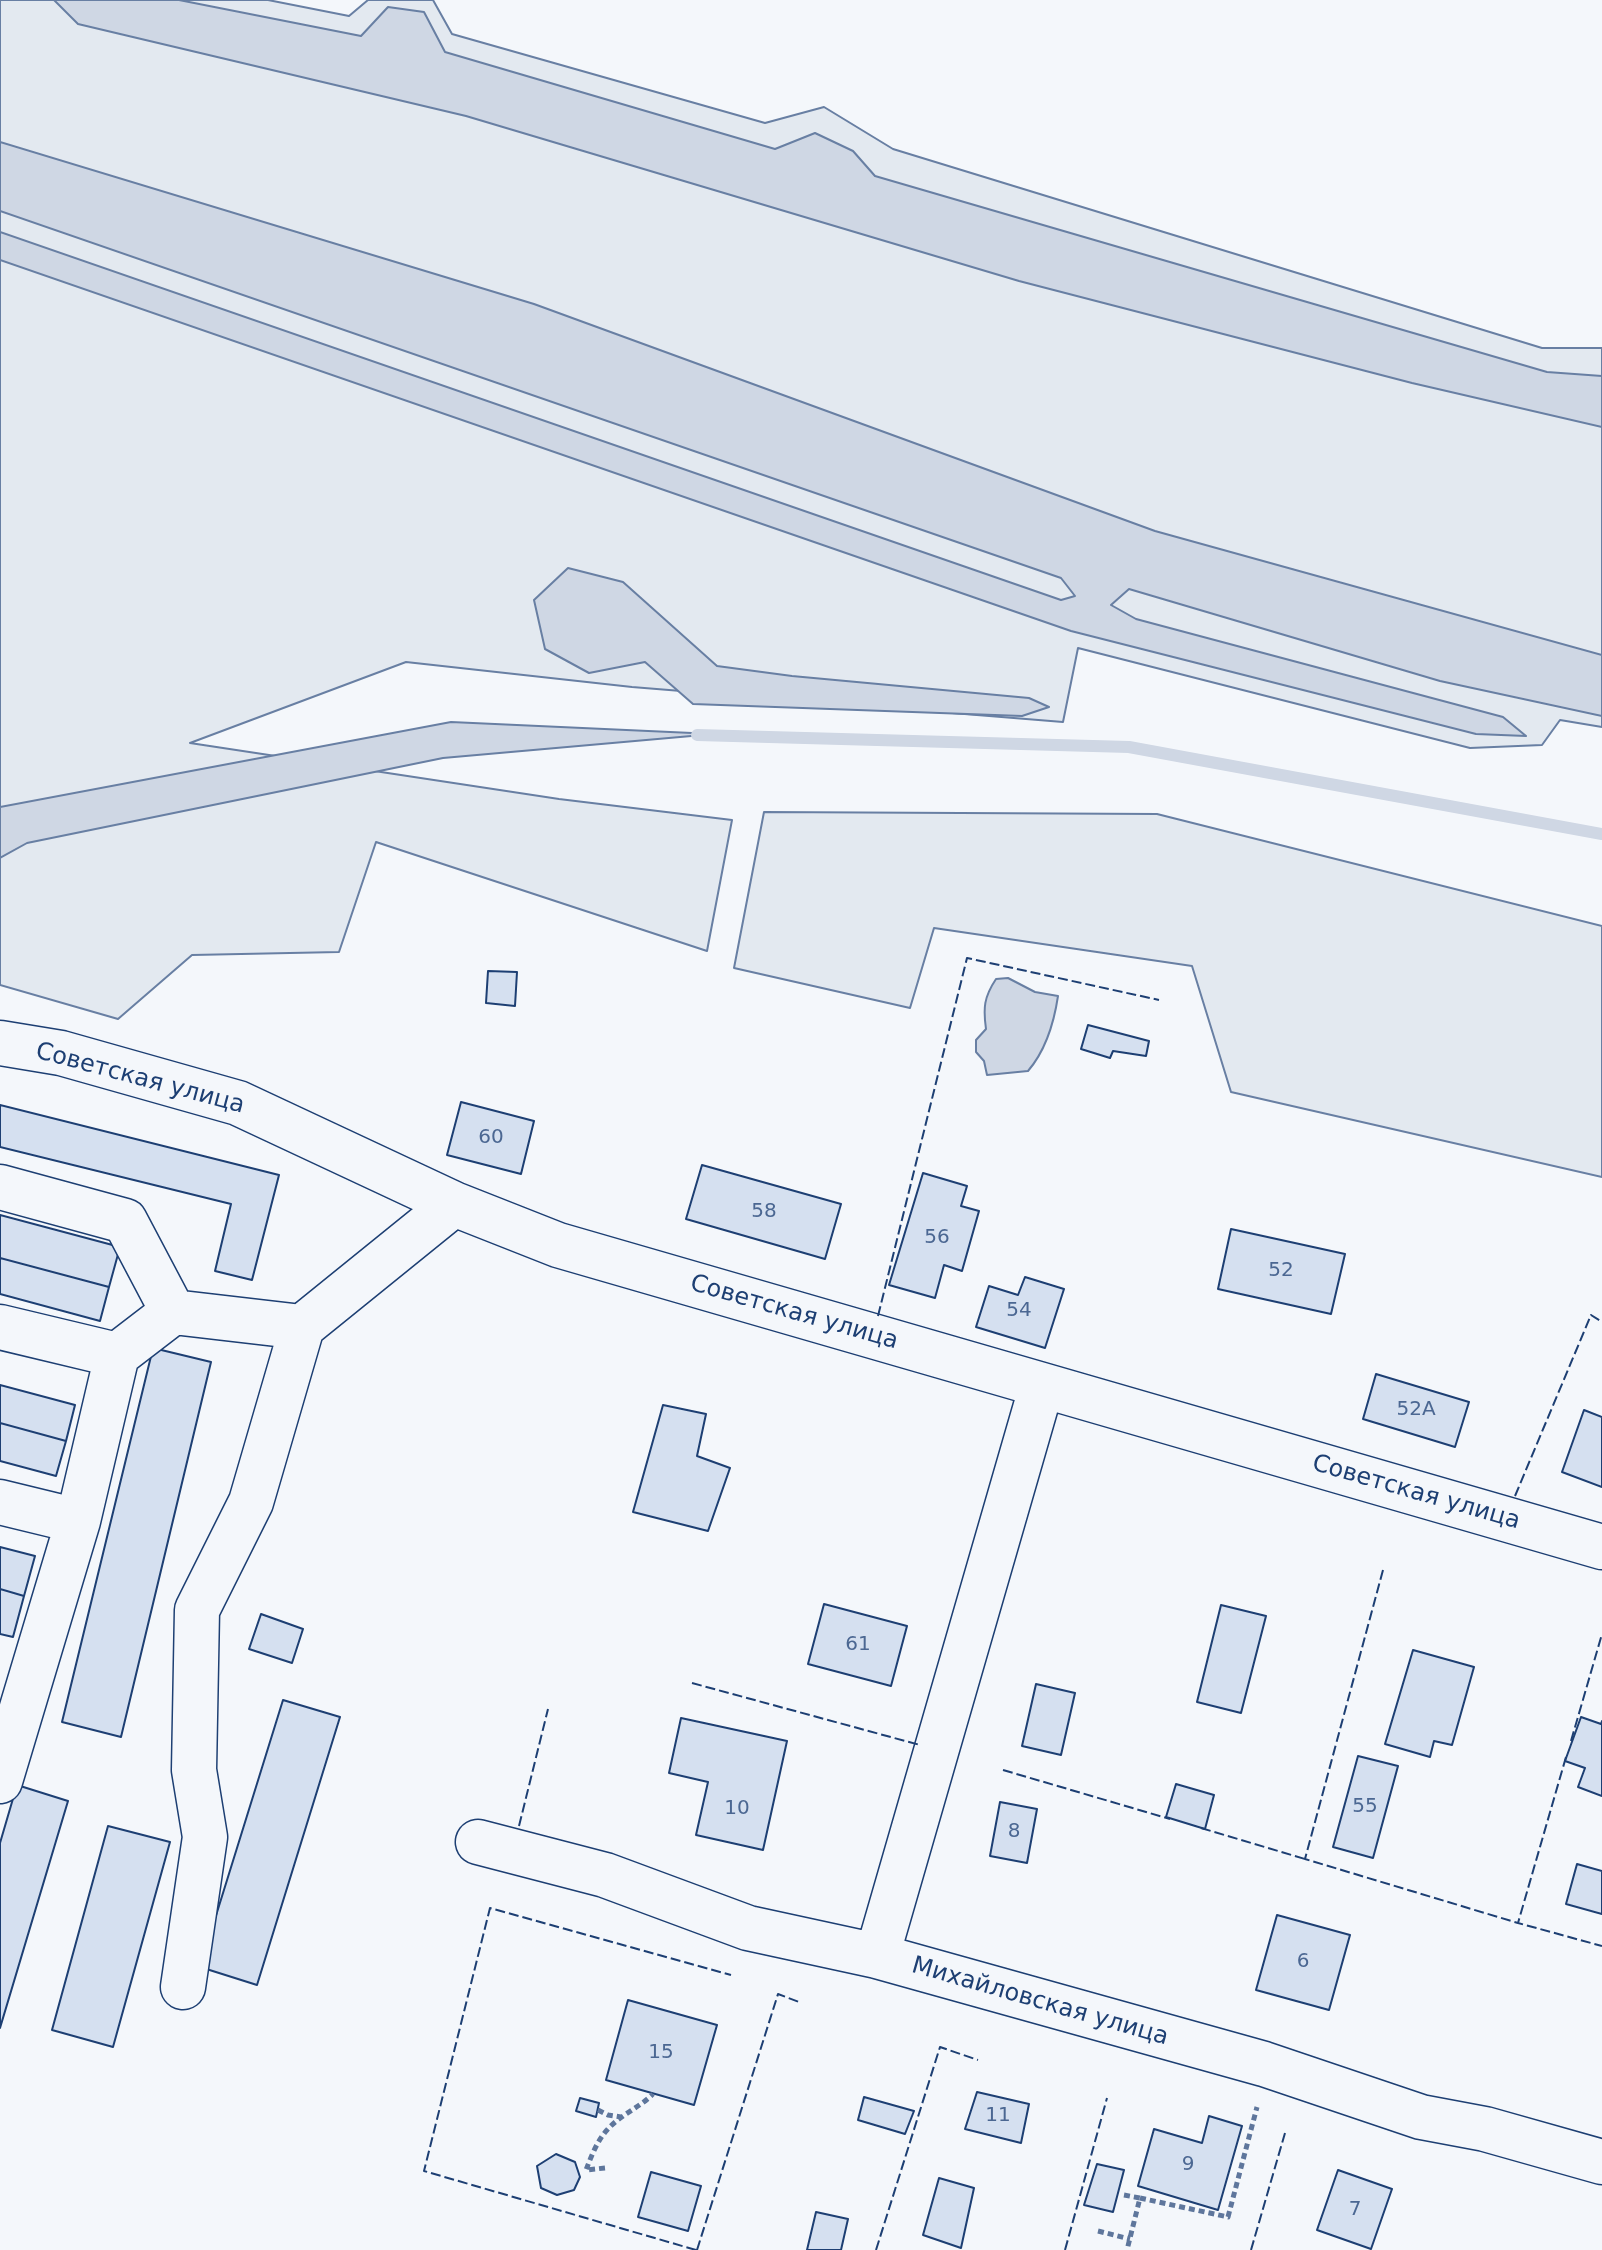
<!DOCTYPE html>
<meta charset="utf-8">
<style>
body{margin:0}
canvas{display:block;background:#f4f7fb}
</style>
<canvas width="1602" height="2250"></canvas>
<script>
const c = document.querySelector('canvas').getContext('2d');
c.lineJoin = 'round';
function fill(path, color) { c.fillStyle = color; c.fill(path, 'evenodd'); }
function strokePath(path, color, width, dash) { c.strokeStyle = color; c.lineWidth = width; c.lineCap = dash ? 'butt' : 'round'; c.setLineDash(dash || []); c.stroke(path); }
function drawText(font, color, halo, rows, align = 'center') {
  c.font = font + ' "DejaVu Sans",sans-serif'; c.lineWidth = 6; c.setLineDash([]); c.textBaseline = 'middle'; c.strokeStyle = halo; c.fillStyle = color; for (const [text, x, y, turn = 0] of rows) {
    c.save(); c.translate(x, y); c.rotate((+turn || 0) * Math.PI / 180); c.textAlign = isNaN(turn) ? turn : align; if (halo) c.strokeText(text, 0, 0); c.fillText(text, 0, 0); c.restore();
  }
}
const green = new Path2D(`
 M0 0H268L349 16 368 0H433L452 34 765 123 824 107 893 149 1542 348H1602V727L1560 720 1542 745 1470 748 1078 648 1063 722 632 687 406 662 190 743 559 799 732 820 707 951 376 842 339 952 192 955 118 1019 0 985Z
 M764 812 1157 814 1602 926V1177L1231 1092 1192 966 934 928 910 1008 734 968Z`);
fill(green, '#e3e9f0');
strokePath(green, '#687fa3', 2);
const water = new Path2D(`
 M54 0H179L361 36 388 7 424 12 445 52 775 149 815 133 853 151 875 176 1547 372 1602 376V427L1412 383 1019 281 466 116 78 24Z
 M0 142 534 304 1155 531 1602 655V716L1440 681 1129 589 1111 605 1136 619 1503 717 1526 736 1476 734 1071 631 0 260V232L1061 600 1075 596 1061 578 0 211Z
 M568 568 623 582 717 666 792 676 1029 698 1049 707 1022 716 693 704 645 662 589 673 545 649 534 600Z
 M451 722 714 734 443 758 27 843 0 858V807Z
 M1008 978 1035 992 1058 996C1054 1023 1046 1050 1028 1071L987 1075 984 1061 976 1052V1040L986 1029C983 1008 984 997 996 979Z`);
fill(water, '#cfd7e4');
strokePath(water, '#687fa3', 2);
strokePath(new Path2D(`
 M697 735 1129 747 1602 834`), '#cfd7e4', 12);
const building = new Path2D(`
 M488 971 517 972 515 1006 486 1003Z
 M1088 1025 1149 1041 1146 1056 1113 1051 1110 1058 1081 1049Z
 M461 1102 534 1121 521 1174 447 1155Z
 M0 1105 279 1175 252 1280 215 1271 231 1204 0 1147Z
 M702 1165 841 1204 825 1259 686 1219Z
 M923 1173 967 1186 961 1206 979 1211 962 1271 944 1265 935 1298 889 1285Z
 M0 1215 120 1247 109 1287 0 1258Z
 M1231 1229 1345 1254 1331 1314 1218 1289Z
 M0 1258 109 1287 100 1321 0 1294Z
 M1025 1277 1064 1289 1045 1348 976 1327 989 1286 1018 1295Z
 M153 1348 211 1362 121 1737 62 1722Z
 M1376 1374 1469 1402 1455 1447 1363 1419Z
 M0 1385 75 1405 66 1441 0 1423Z
 M663 1405 706 1414 697 1456 730 1468 708 1531 633 1512Z
 M1584 1410 1602 1417V1487L1562 1472Z
 M0 1423 66 1441 56 1476 0 1461Z
 M0 1547 35 1556 24 1596 0 1589Z
 M0 1589 24 1596 13 1637 0 1634Z
 M824 1604 907 1626 891 1686 808 1664Z
 M1221 1605 1266 1616 1241 1713 1197 1702Z
 M261 1614 303 1629 292 1663 249 1649Z
 M1413 1650 1474 1667 1452 1745 1434 1741 1430 1757 1385 1744Z
 M1036 1684 1075 1693 1061 1755 1022 1746Z
 M283 1700 340 1717 257 1985 200 1967Z
 M1581 1717 1601 1724 1602 1721V1796L1578 1787 1585 1768 1565 1761Z
 M681 1718 787 1741 763 1850 696 1835 708 1782 669 1773Z
 M1358 1756 1398 1766 1373 1858 1333 1847Z
 M1176 1784 1214 1795 1205 1829 1166 1817Z
 M17 1785 68 1801 0 2028V1843Z
 M1000 1802 1037 1809 1027 1863 990 1856Z
 M108 1826 170 1842 113 2047 52 2030Z
 M1577 1864 1602 1871V1914L1566 1904Z
 M1277 1915 1350 1935 1329 2010 1256 1990Z
 M628 2000 717 2025 694 2105 606 2080Z
 M977 2092 1029 2104 1021 2143 965 2129Z
 M864 2097 914 2111 905 2134 858 2120Z
 M580 2098 599 2103 596 2117 576 2111Z
 M1209 2116 1242 2126 1218 2210 1138 2186 1154 2129 1202 2143Z
 M556 2154 575 2162 580 2177 574 2190 557 2195 541 2188 537 2166Z
 M1097 2164 1124 2170 1113 2212 1084 2205Z
 M1338 2170 1392 2189 1371 2249 1317 2230Z
 M651 2172 701 2186 688 2231 638 2217Z
 M939 2178 974 2188 961 2248 923 2235Z
 M816 2212 848 2219 841 2250H807Z`);
fill(building, '#d5e0f0');
strokePath(building, '#1d3f73', 2);
const minor = new Path2D(`
 M0 1043 61 1053 238 1103 454 1204 558 1245 1602 1547
 M0 1187 125 1221 173 1312
 M0 1327 117 1355
 M0 1502 78 1521
 M0 1781 78 1521 117 1355 173 1312 302 1327
 M478 1842 605 1875 748 1928 877 1956 1264 2064 1421 2117 1485 2129 1602 2162
 M877 1956 1042 1385
 M183 1987 205 1837 194 1770 197 1610 251 1502 302 1327 454 1204`);
strokePath(minor, '#1d3f73', 47);
strokePath(new Path2D(`
 M598 2110 608 2115 621 2117
 M605 2168 586 2170C591 2157 597 2141 607 2130 620 2115 639 2108 653 2094
 M1124 2195 1140 2198 1127 2250
 M1140 2198 1228 2217 1257 2107
 M1098 2231 1130 2239`), '#5e769c', 5, [6, 4]);
strokePath(minor, '#f4f7fb', 44);
strokePath(new Path2D(`
 M878 1316 967 958 1159 1000
 M1515 1496 1591 1315 1602 1322
 M1383 1570 1305 1859 1518 1923
 M692 1683 920 1745
 M1571 1741 1602 1634
 M1566 1757 1518 1923 1602 1946
 M1003 1770 1170 1819
 M519 1826 548 1709
 M1201 1828 1305 1859
 M696 2250 424 2171 490 1908 731 1975
 M697 2250 778 1994 799 2002
 M876 2250 940 2047 978 2060
 M1065 2250 1107 2098
 M1251 2250 1285 2133`), '#1d3f73', 2, [10, 4]);
drawText('20px', '#4b6792', null, [
 ["60",491,1138],
 ["58",764,1212],
 ["56",937,1238],
 ["52",1281,1271],
 ["54",1019,1311],
 ["52А",1416,1410],
 ["61",858,1645],
 ["55",1365,1807],
 ["10",737,1809],
 ["8",1014,1832],
 ["6",1303,1962],
 ["15",661,2053],
 ["11",998,2116],
 ["9",1188,2165],
 ["7",1355,2210]
]);
drawText('24px', '#1d3f73', '#f4f7fb', [
 ["Советская улица",140,1079,15],
 ["Советская улица",794,1313,16],
 ["Советская улица",1416,1493,16],
 ["Михайловская улица",1040,2002,16]
]);
</script>
